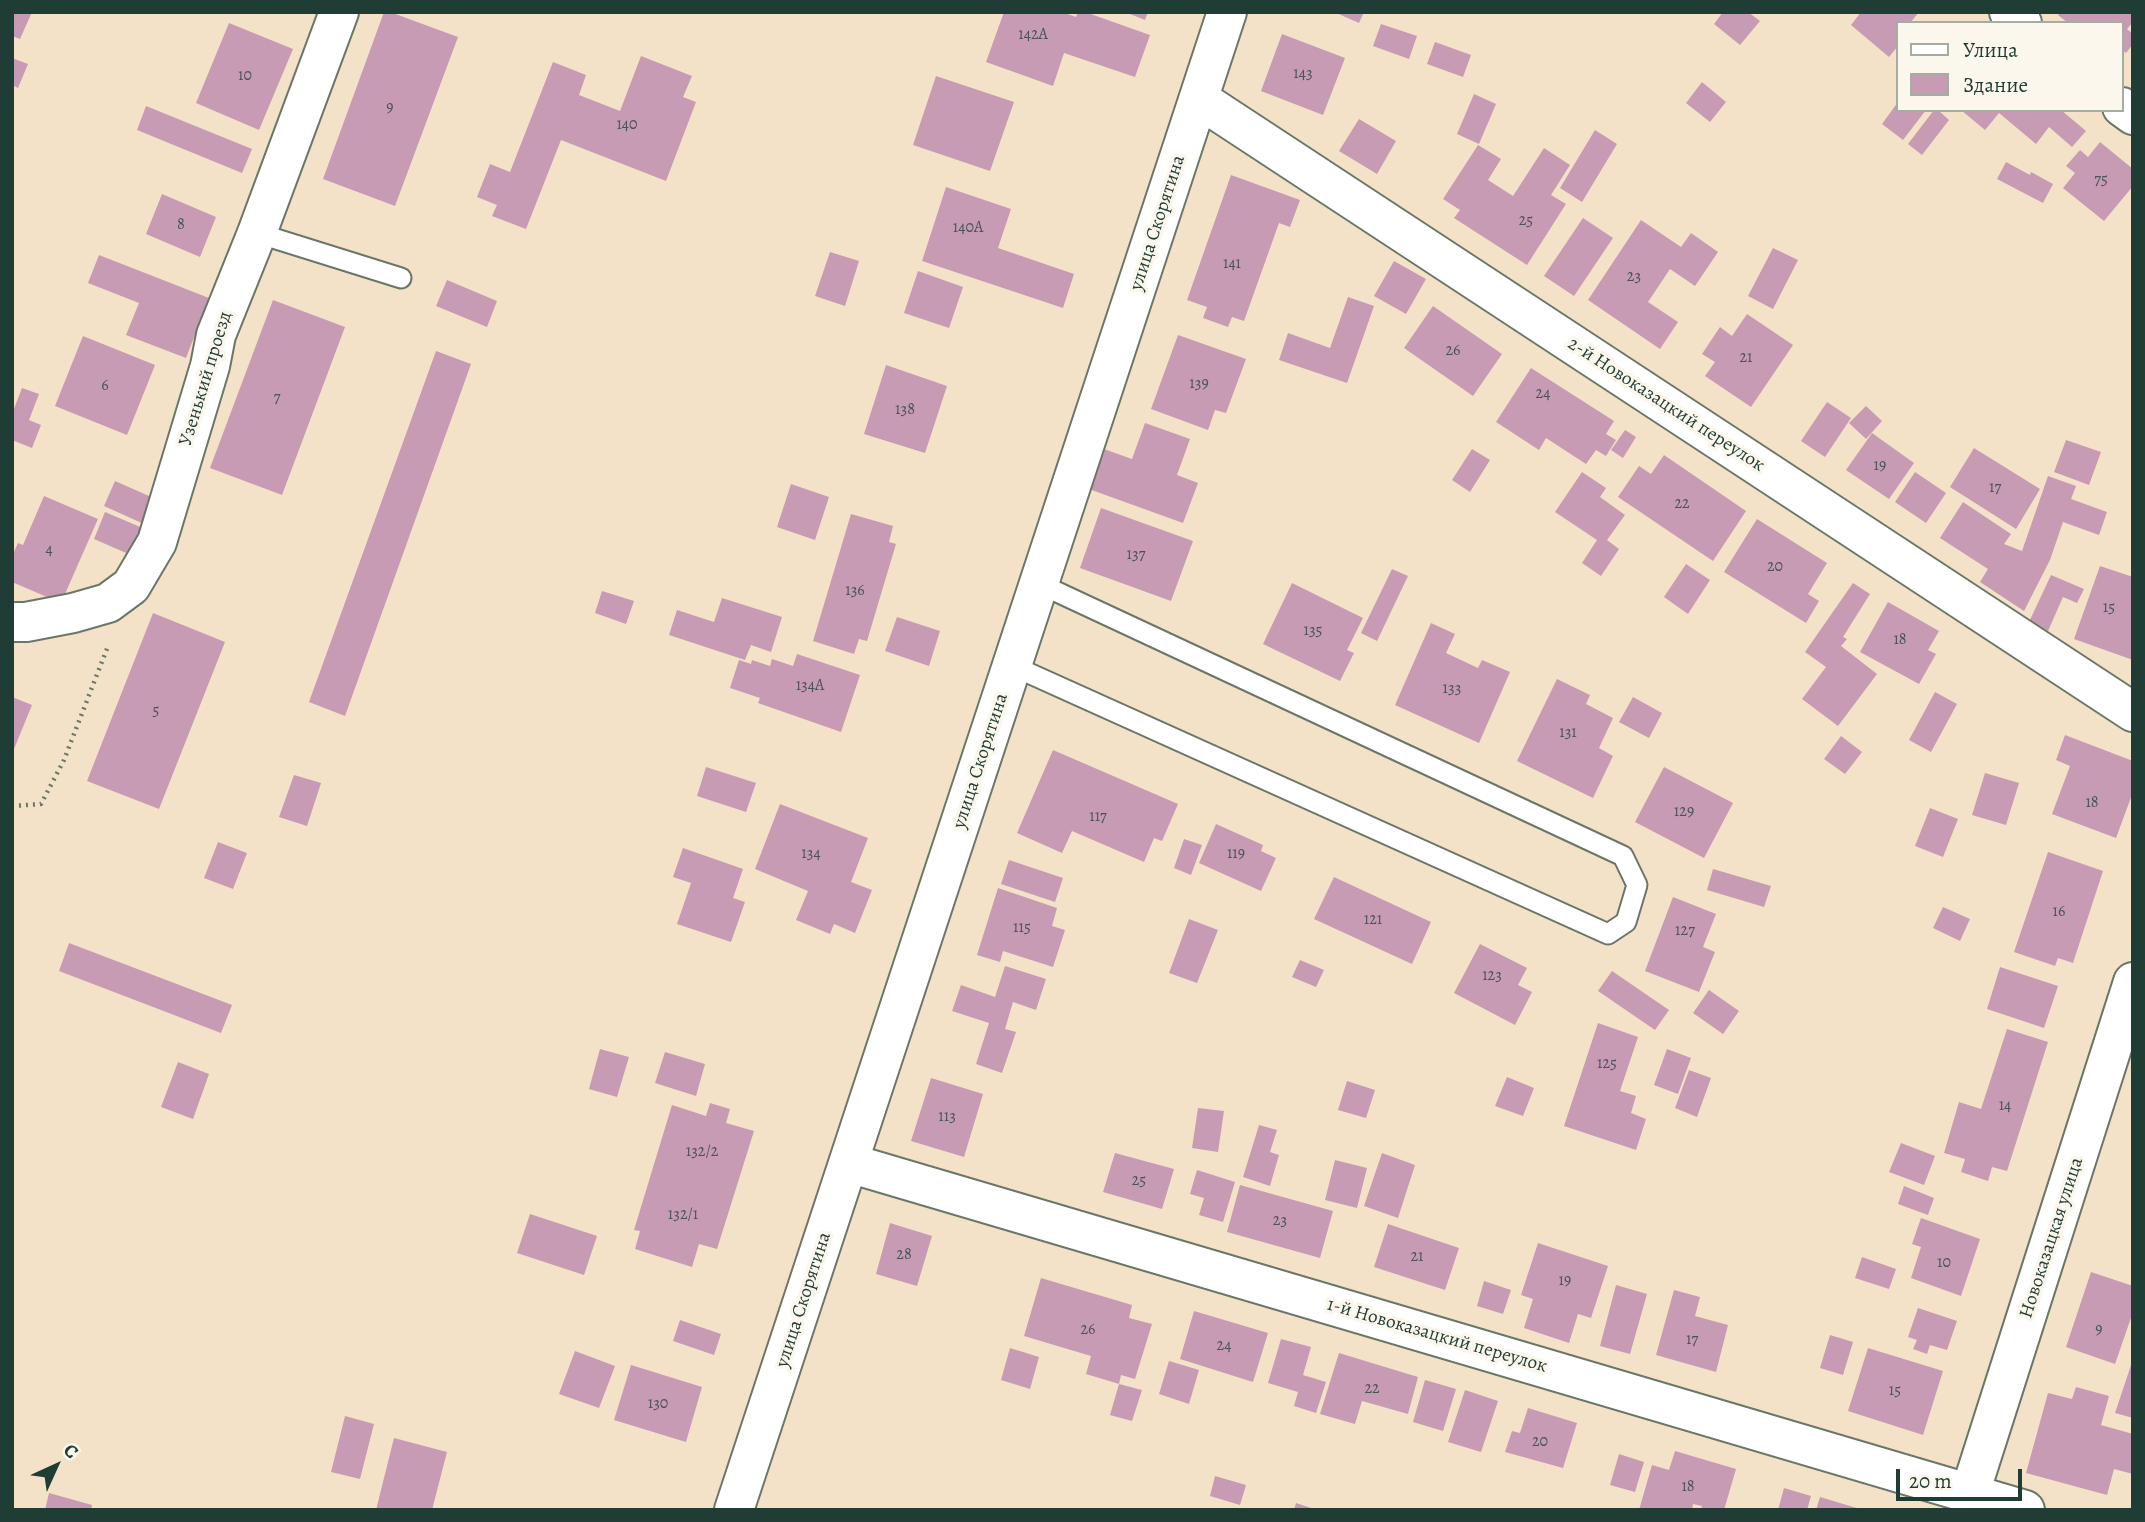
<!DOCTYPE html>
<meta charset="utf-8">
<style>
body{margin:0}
#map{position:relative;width:2145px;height:1522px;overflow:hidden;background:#f4e2c8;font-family:Alegreya,serif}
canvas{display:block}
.frame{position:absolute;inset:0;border:14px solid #1f3d34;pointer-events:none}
.legend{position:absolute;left:1896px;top:21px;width:228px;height:91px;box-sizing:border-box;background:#fbf7ec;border:2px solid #a3ada2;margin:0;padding:9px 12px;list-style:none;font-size:21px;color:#1f3d34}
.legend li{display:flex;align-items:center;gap:14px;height:35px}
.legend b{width:35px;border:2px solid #a3ada2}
.north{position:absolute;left:21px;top:1431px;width:70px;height:70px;-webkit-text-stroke:5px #fbf7ec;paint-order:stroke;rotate:45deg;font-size:19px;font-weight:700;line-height:28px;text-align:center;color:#1f3d34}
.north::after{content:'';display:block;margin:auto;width:24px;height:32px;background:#1f3d34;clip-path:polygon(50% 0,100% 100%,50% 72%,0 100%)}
.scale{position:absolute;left:1896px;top:1469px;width:126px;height:32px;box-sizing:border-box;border:4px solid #1f3d34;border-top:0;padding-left:9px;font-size:21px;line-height:24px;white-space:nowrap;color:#1f3d34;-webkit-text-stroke:5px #fbf7ec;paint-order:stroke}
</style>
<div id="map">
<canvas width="2145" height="1522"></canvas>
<div class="frame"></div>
<ul class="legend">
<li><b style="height:9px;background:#fff"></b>Улица</li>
<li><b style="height:19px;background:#c79bb3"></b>Здание</li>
</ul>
<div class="north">С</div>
<div class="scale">20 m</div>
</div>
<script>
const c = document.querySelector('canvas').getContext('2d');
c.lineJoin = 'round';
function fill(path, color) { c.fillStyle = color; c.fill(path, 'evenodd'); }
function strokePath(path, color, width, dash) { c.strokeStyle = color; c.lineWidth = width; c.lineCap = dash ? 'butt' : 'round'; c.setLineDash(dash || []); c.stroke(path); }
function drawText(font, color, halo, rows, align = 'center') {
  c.font = font + ' Alegreya,serif'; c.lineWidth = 7; c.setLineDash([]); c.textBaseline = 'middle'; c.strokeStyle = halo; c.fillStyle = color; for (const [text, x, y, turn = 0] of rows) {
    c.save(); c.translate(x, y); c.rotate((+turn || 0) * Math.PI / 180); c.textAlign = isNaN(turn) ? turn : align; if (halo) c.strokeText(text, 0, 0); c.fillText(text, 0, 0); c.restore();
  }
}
fill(new Path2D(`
 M12 12H32L20 39 12 36Z
 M384 12H390L458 37 395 206 323 179Z
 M1004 12H1062L1076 17 1078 12H1085L1150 35 1135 77 1064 53 1053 86 986 62Z
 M1125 12H1148L1145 20Z
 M1334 12H1364L1359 23Z
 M1723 12H1748L1760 21 1740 45 1714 24Z
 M1861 12H1919L1910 23H1898V46L1889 57 1851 25Z
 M2060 12H2133V22L2127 29 2133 34V44L2126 53 2122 50V23H2068L2058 15Z
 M229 23 293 49 259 130 196 103Z
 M1381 24 1417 36 1409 59 1373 46Z
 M1282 34 1345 58 1323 115 1261 91Z
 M1435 42 1471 55 1463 77 1427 64Z
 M641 56 692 76 683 97 696 102 666 181 561 140 526 229 492 216 497 205 477 197 490 164 510 172 553 62 586 75 579 95 620 111Z
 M12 58 28 64 18 88 12 85Z
 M936 76 1014 102 990 171 913 145Z
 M1702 82 1726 102 1710 122 1686 103Z
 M1474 94 1496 104 1479 144 1457 134Z
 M1898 102V110H1926L1903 140 1882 124Z
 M146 106 252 149 242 173 137 130Z
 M1934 110H1938L1949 120 1922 155 1908 144Z
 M1961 110H2061L2086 131 2072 147 2049 127 2036 144 1999 113 1985 130Z
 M1359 119 1396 141 1377 174 1339 151Z
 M1595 130 1617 144 1582 202 1560 188Z
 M2100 142 2133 169V186L2104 221 2063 188 2075 173 2066 166 2080 150 2088 157Z
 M1478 145 1501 159 1488 180 1513 196 1544 148 1570 165 1551 195 1566 204 1527 265 1454 218 1460 210 1443 199Z
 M2006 162 2030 175 2031 172 2053 184 2043 203 1997 179Z
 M1231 175 1300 200 1290 227 1279 223 1244 321 1232 317 1228 327 1203 318 1207 307 1187 300Z
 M946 187 1011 209 998 248 1074 274 1063 308 922 261Z
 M162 194 216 217 200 257 146 234Z
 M1583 218 1613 238 1574 296 1544 276Z
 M1641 220 1681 247 1691 233 1718 252 1695 286 1670 269 1648 302 1678 322 1660 349 1588 300Z
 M1773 248 1798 260 1773 309 1748 296Z
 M830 252 859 261 845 306 815 296Z
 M99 255 209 298 186 358 126 335 139 303 88 283Z
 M1394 261 1426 279 1406 314 1374 296Z
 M918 271 963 287 949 328 904 313Z
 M447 280 497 301 487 327 436 306Z
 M1348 297 1374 306 1347 383 1279 360 1288 333 1330 348Z
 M273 300 345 327 282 495 210 468Z
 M1433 306 1502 354 1473 396 1404 348Z
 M1747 314 1793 345 1751 407 1705 376 1715 362 1702 354 1720 327 1732 336Z
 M1178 335 1246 359 1226 413 1215 410 1208 430 1151 409Z
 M83 336 155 365 127 435 55 406Z
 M436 351 471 364 345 716 309 702Z
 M886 365 947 386 925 453 864 434Z
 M1531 368 1614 421 1606 434 1616 440 1606 456 1596 450 1586 464 1546 438 1539 450 1496 422Z
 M22 388 39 394 29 420 41 425 32 448 12 440V414Z
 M1827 402 1851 418 1825 457 1801 441Z
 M1866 406 1882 421 1866 439 1849 423Z
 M1145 423 1190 439 1177 475 1198 483 1183 523 1086 488 1101 448 1132 459Z
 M1625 430 1636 437 1623 458 1611 450Z
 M1872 433 1914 463 1889 499 1846 470Z
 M2066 440 2101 452 2089 485 2054 472Z
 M1974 448 2040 489 2016 529 1950 487Z
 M1472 449 1490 460 1470 492 1452 480Z
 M1664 455 1746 511 1713 561 1618 497 1639 466 1651 474Z
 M1582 472 1606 488 1600 497 1625 515 1607 540 1619 549 1601 576 1582 563 1597 540 1555 512Z
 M1915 472 1946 493 1926 523 1895 502Z
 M2048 476 2076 486 2071 499 2107 512 2099 535 2063 522 2050 560 2024 611 1980 582 1988 569 1940 538 1963 502 2011 534 2004 544 2022 551Z
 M115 481 158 500 146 525 104 506Z
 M791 484 829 497 815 540 777 527Z
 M44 496 98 519 61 603 12 582V556L18 543 23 545Z
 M1101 508 1193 541 1171 601 1080 568Z
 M105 512 145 529 133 556 94 539Z
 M851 514 893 526 889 542 896 544 867 641 859 639 854 654 813 641Z
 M1757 519 1827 563 1808 594 1819 601 1806 623 1724 572Z
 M1686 564 1710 580 1688 614 1664 597Z
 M2100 566 2133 577V660L2074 639Z
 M1392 569 1408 576 1377 641 1361 633Z
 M2051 575 2084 589 2077 603 2063 597 2048 631 2029 622Z
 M1292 583 1363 618 1347 650 1354 653 1340 681 1263 644Z
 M1853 583 1870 594 1843 637 1847 639 1841 646 1877 674 1838 726 1802 699 1826 667 1805 652Z
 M602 591 634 601 626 624 595 613Z
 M722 598 782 617 771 652 751 645 745 660 669 635 677 610 714 622Z
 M1888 602 1939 631 1928 650 1936 654 1919 684 1860 652Z
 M153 613 225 642 159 809 87 781Z
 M897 617 940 631 929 666 885 651Z
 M1431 623 1455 634 1446 653 1478 668 1482 660 1510 672 1479 743 1395 705Z
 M797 654 860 675 841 732 758 703 760 698 730 688 739 660 751 664 752 660 770 666 772 659 793 666Z
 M1557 679 1590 695 1586 704 1613 718 1599 748 1613 756 1593 798 1517 761Z
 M1935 692 1957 704 1931 752 1909 740Z
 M12 697 32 705 12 754Z
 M1633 697 1662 713 1649 738 1619 722Z
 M2065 735 2133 761V792L2116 838 2052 814 2070 766 2056 760Z
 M1841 736 1862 752 1845 774 1824 759Z
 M1053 750 1178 804 1162 841 1154 838 1144 862 1072 831 1062 853 1017 833Z
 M706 767 756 783 746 812 697 796Z
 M1664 767 1733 803 1704 858 1635 822Z
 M1985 773 2019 783 2006 825 1972 815Z
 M294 775 321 783 307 826 279 817Z
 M780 804 868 838 851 882 872 890 855 933 834 924 830 934 796 920 808 891 755 869Z
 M1930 808 1958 819 1943 857 1915 846Z
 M1216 824 1263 845 1261 851 1276 858 1261 891 1199 863Z
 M1184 839 1202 845 1191 875 1174 868Z
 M218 842 247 853 233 889 204 878Z
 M683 848 743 869 733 898 745 902 731 942 677 924 691 883 673 877Z
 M2048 852 2103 871 2073 963 2058 958 2055 966 2014 952Z
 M1009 860 1063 878 1055 902 1001 884Z
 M1713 869 1771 886 1764 907 1707 890Z
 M1334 877 1431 922 1412 964 1314 919Z
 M998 888 1057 908 1052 926 1065 930 1053 967 1003 951 1000 962 977 955Z
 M1673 897 1716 914 1703 947 1715 952 1699 992 1645 971Z
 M1943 907 1970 919 1960 941 1933 928Z
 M1189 919 1218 930 1197 983 1169 973Z
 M69 943 232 1005 221 1033 59 971Z
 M1480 944 1527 968 1518 985 1532 992 1515 1025 1454 993Z
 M1300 960 1324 970 1316 987 1292 977Z
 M1005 966 1046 979 1036 1010 1013 1002 1005 1029 1016 1032 1002 1073 976 1064 989 1023 952 1011 961 985 995 997Z
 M2000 967 2058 986 2044 1028 1987 1009Z
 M1612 971 1669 1010 1655 1030 1598 991Z
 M1709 990 1739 1011 1723 1034 1693 1013Z
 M1598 1023 1638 1037 1620 1091 1636 1096 1631 1113 1646 1119 1636 1150 1564 1126Z
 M2007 1029 2048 1042 2007 1171 1992 1167 1988 1181 1961 1172 1965 1159 1944 1153 1959 1102 1981 1109Z
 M600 1049 629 1057 617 1097 589 1089Z
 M1667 1049 1691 1058 1678 1094 1654 1085Z
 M665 1052 705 1064 696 1096 655 1083Z
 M178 1062 209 1074 193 1119 161 1107Z
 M1689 1070 1711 1078 1697 1117 1675 1108Z
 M1507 1077 1534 1088 1523 1116 1495 1106Z
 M931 1078 983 1094 964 1157 911 1141Z
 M1347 1081 1375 1090 1366 1118 1338 1110Z
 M710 1103 730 1109 726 1123 754 1131 717 1249 699 1244 692 1267 635 1249 640 1231 634 1230 672 1105 706 1116Z
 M1198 1108 1224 1111 1218 1152 1192 1148Z
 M1259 1125 1277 1130 1270 1152 1279 1155 1270 1186 1243 1177Z
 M1901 1143 1935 1156 1924 1185 1889 1172Z
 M1115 1153 1174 1169 1162 1209 1103 1192Z
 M1382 1153 1415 1165 1398 1218 1364 1206Z
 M1335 1160 1367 1168 1357 1208 1325 1200Z
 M1197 1170 1235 1182 1223 1222 1199 1215 1204 1198 1190 1194Z
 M1240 1185 1333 1211 1320 1258 1227 1232Z
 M1904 1186 1934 1198 1928 1215 1898 1204Z
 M530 1214 597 1236 584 1275 517 1253Z
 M1921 1218 1980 1239 1961 1296 1911 1278 1921 1247 1912 1244Z
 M890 1223 932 1236 917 1286 876 1274Z
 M1388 1224 1459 1248 1445 1290 1374 1267Z
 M1538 1243 1608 1266 1591 1318 1578 1314 1569 1343 1524 1328 1533 1299 1521 1295Z
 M1862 1257 1896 1269 1889 1289 1855 1278Z
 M2091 1272 2133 1286V1312L2115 1364 2066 1347Z
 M1041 1278 1132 1305 1129 1318 1152 1324 1135 1379 1121 1375 1119 1384 1086 1374 1091 1356 1024 1336Z
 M1484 1281 1511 1290 1503 1314 1477 1306Z
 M1616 1285 1647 1294 1630 1354 1600 1346Z
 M1674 1290 1700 1297 1695 1316 1728 1325 1716 1372 1656 1355Z
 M1918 1308 1957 1321 1947 1350 1930 1345 1927 1354 1913 1349 1917 1340 1908 1337Z
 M1194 1311 1268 1333 1253 1382 1180 1359Z
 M680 1320 721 1334 714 1355 673 1341Z
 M1830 1335 1853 1342 1843 1375 1820 1368Z
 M1281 1339 1311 1347 1303 1375 1326 1382 1316 1413 1294 1406 1298 1392 1268 1383Z
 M1010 1348 1039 1357 1030 1389 1001 1380Z
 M1868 1348 1943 1371 1923 1435 1848 1411Z
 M575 1351 615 1366 599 1408 559 1394Z
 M1339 1353 1418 1377 1408 1414 1362 1401 1355 1424 1320 1414Z
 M1169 1361 1199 1370 1189 1404 1159 1394Z
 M2132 1362H2133V1418L2115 1413Z
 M631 1365 702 1387 686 1442 614 1420Z
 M1425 1380 1456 1389 1443 1431 1413 1422Z
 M1119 1384 1142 1390 1132 1421 1110 1415Z
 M2076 1387 2109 1396 2101 1425 2133 1434V1474L2114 1469 2107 1495 2026 1473 2048 1393 2072 1399Z
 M1465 1390 1498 1401 1481 1452 1448 1442Z
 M1528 1408 1577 1423 1563 1468 1505 1452 1512 1431 1520 1433Z
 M345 1416 374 1424 360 1479 331 1472Z
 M394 1438 447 1452 432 1510H376Z
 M1675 1451 1736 1469 1724 1510H1701L1702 1506 1693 1504 1692 1510H1639L1652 1465 1669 1470Z
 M1619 1454 1644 1462 1635 1492 1610 1485Z
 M1215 1476 1246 1485 1240 1505 1210 1496Z
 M1784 1488 1811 1496 1807 1510H1778Z
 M49 1493 92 1505 91 1510H45Z
 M1820 1497 1860 1509V1510H1816Z
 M1296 1503 1314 1509V1510H1294Z`), '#c79bb3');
const lane = new Path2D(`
 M257 233 401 278
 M1013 666 1608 934 1626 922 1637 885 1623 856 1040 584`);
const street = new Path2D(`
 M2009 12 2022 23
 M1199 99 2133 712
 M2122 107 2133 115
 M12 622H26L73 613 108 603 131 586 157 542 210 366 216 335 257 233 339 12
 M849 1163 2025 1510
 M1970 1493 2133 982
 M734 1510 1227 12`);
strokePath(lane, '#6a7768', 23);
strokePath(street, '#6a7768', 42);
strokePath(new Path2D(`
 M12 806 41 804 64 760 108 646`), '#6a7768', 4.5, [2, 5]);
strokePath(lane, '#fff', 19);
strokePath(street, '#fff', 38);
drawText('16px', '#495454', null, [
 ["142А",1033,35],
 ["143",1303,74],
 ["10",245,76],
 ["9",390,108],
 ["140",627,125],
 ["75",2101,180],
 ["25",1526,221],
 ["8",181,225],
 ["140А",968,228],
 ["141",1232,264],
 ["23",1634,277],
 ["26",1453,351],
 ["21",1746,358],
 ["139",1199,384],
 ["6",105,386],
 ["24",1543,394],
 ["7",277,398],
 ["138",905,410],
 ["19",1880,466],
 ["17",1995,488],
 ["22",1682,504],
 ["4",49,550],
 ["137",1136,555],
 ["20",1775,567],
 ["136",855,591],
 ["15",2109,608],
 ["135",1313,631],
 ["18",1900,640],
 ["134А",810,686],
 ["133",1452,689],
 ["5",156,711],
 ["131",1568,733],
 ["18",2092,803],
 ["129",1684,812],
 ["117",1098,817],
 ["134",811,854],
 ["119",1236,854],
 ["16",2059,912],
 ["121",1373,920],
 ["115",1022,928],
 ["127",1685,931],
 ["123",1492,976],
 ["125",1607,1064],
 ["14",2005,1106],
 ["113",947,1117],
 ["132/2",702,1152],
 ["25",1139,1181],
 ["132/1",683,1215],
 ["23",1280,1221],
 ["28",904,1255],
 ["21",1417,1257],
 ["10",1944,1263],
 ["19",1565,1281],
 ["26",1088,1330],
 ["9",2099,1330],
 ["17",1692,1340],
 ["24",1224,1346],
 ["22",1372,1389],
 ["15",1895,1391],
 ["130",658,1404],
 ["20",1540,1442],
 ["18",1688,1487]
]);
drawText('19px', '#1f3d34', '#fbf7ec', [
 ["улица Скорятина",1158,223,-72],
 ["Узенький проезд",206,379,-73],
 ["2-й Новоказацкий переулок",1666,405,33],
 ["улица Скорятина",981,761,-72],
 ["Новоказацкая улица",2052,1238,-72],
 ["улица Скорятина",804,1300,-72],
 ["1-й Новоказацкий переулок",1437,1336,16]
]);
</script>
